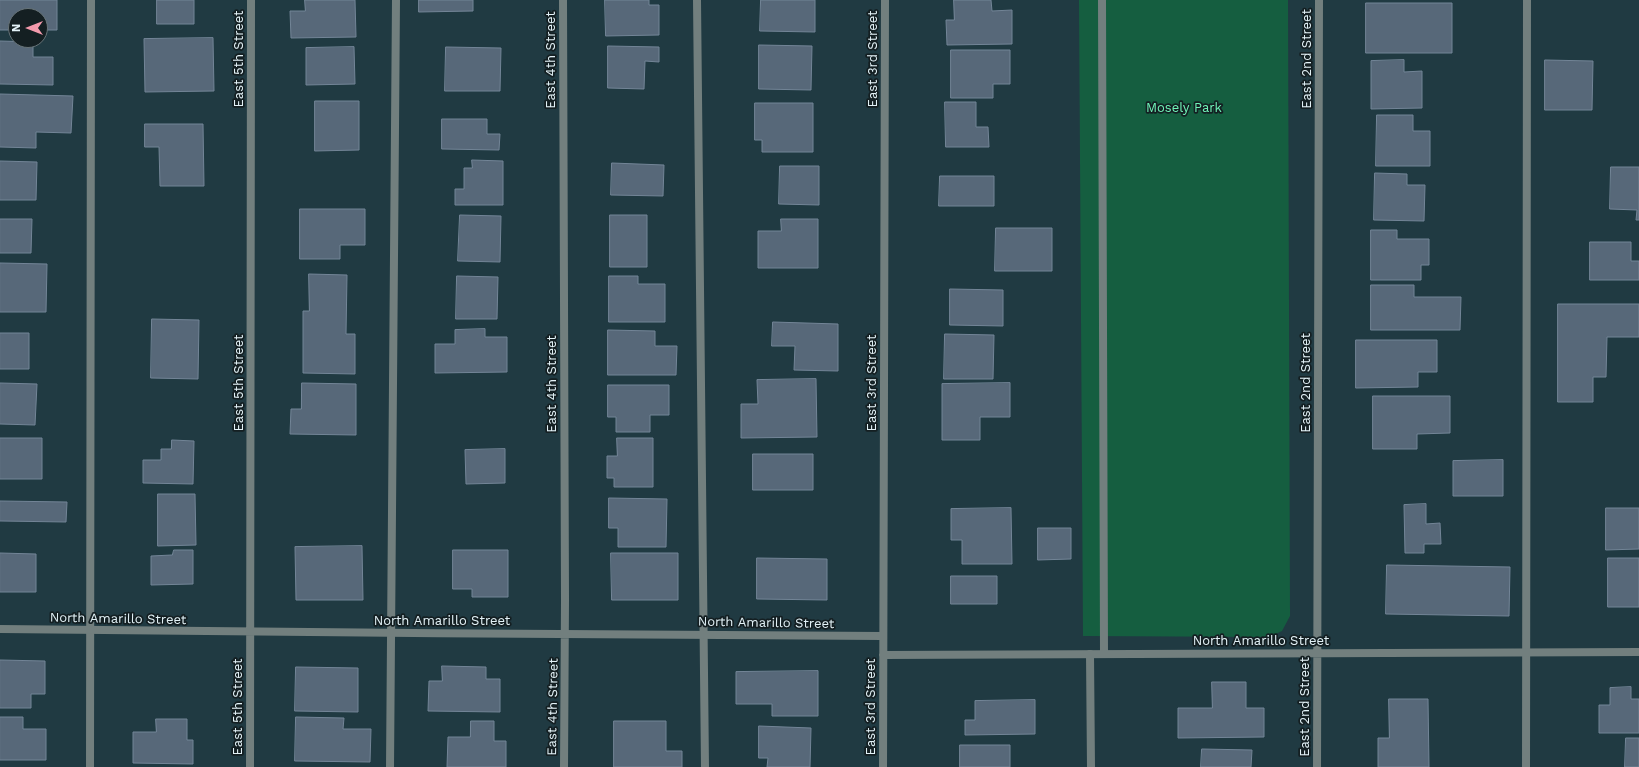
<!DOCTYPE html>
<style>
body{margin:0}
#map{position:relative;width:1639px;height:767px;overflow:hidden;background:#203a42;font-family:"Work Sans",sans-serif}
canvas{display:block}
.north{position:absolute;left:8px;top:8px;width:40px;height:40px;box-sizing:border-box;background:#141f22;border:1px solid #677377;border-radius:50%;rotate:270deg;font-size:11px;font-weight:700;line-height:16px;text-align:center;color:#e3f2f7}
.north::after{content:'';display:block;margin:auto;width:14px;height:18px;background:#f39aac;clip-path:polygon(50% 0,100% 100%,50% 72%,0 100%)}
</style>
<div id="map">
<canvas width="1639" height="767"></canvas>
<div class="north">N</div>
</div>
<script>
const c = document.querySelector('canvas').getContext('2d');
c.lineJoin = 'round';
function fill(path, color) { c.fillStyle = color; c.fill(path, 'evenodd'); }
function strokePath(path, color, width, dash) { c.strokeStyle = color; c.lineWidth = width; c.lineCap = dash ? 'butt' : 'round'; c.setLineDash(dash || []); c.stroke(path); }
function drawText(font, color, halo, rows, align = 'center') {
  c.font = font + ' "Work Sans",sans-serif'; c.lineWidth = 3.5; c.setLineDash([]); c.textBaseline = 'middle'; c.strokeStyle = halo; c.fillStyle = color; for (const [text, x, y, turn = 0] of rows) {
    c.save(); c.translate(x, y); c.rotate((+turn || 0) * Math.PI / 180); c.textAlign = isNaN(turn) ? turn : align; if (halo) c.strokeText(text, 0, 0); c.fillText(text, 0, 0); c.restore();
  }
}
fill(new Path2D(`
 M1079 0H1288L1290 616 1282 631 1269 637 1083 636Z`), '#155e40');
const building = new Path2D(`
 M0 0H57V30H40V16H16V30H0Z
 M157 0H194V24H157Z
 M305 0H355L356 37 291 38 290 11H305Z
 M419 0H473V11L419 12Z
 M605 0H649V5H659V35L606 36Z
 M761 0H815V32L760 31Z
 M954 0H991L992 11 1012 10V44L947 45 946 20H954Z
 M1366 3H1452V53H1366Z
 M213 38 214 91 145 92 144 39Z
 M0 41 33 42V57H53V85L0 84Z
 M759 45 812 46 811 90 759 89Z
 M608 46 659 47V62L645 61 644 89 608 88Z
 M354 47 355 84 306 85V48Z
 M446 47 501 48 500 91H445Z
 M951 50H1010V84H993V98H951Z
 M1404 60V72L1422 71V108L1371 109V61Z
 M1545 60 1593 61 1592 110H1545Z
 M0 94 73 96 71 133 36 132V148L0 147Z
 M315 101H359V150L315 151Z
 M945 102H976V127H988L989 147H946Z
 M755 103H813V152H762V140H755Z
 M1377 115H1413V131H1430V166H1376Z
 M442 119H487V134H500L499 150 442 149Z
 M145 124H203L204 186H160L159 147H145Z
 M472 160 503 161V205H455V189H464V168H472Z
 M0 161 37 162 36 200H0Z
 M612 163 664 165 663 196 611 195Z
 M780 166H819V205L779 204Z
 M1611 167H1639V220H1636L1637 210 1610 209Z
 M1375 173 1407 174V185H1425L1424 221 1374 220Z
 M940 176H994V206H939Z
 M300 209H365V245H340V259H300Z
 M460 215 501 216 500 262 458 261Z
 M610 215H647V267H610Z
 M0 219H32L31 253H0Z
 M781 219H818V268H758V231H781Z
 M996 228H1052V271H995Z
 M1371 230H1397V239H1429V265H1421V280H1371Z
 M1590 242H1631V261H1639V280H1590Z
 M0 263 47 264 46 312H0Z
 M309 274 347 275 346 334H355V374L303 373V311H309Z
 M457 276 498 277 497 319H456Z
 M609 276H638V284H665V322H609Z
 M1371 285H1414V297H1461L1460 330H1371Z
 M950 289 1003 290V326L950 325Z
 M1558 304H1639V337H1607L1606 377H1593V402H1558Z
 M152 319 199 320 198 379 151 378Z
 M773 322 838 324V371L794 370 795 346H772Z
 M485 329V337H507V372L435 373V344H455V330Z
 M608 330 655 331V346H677L676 375H608Z
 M0 333H29V369H0Z
 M945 334 994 335 993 379H944Z
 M1356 340H1437V372H1418V387L1356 388Z
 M816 379 817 437 741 438V404H758L757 380Z
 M0 383 37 384 35 425 0 424Z
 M302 383 356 384V435L290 434 291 409H301Z
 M1010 383V417H980V440H942V384Z
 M608 385H669V415H650V432H616V417H608Z
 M1373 396H1450V433L1417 434V449H1373Z
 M0 438H42V479H0Z
 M617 438H653V487H614V478H607V456H617Z
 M172 440 194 441 193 484 143 483V460H161V449H171Z
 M505 449V483L466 484 465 450Z
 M753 454H813V490H753Z
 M1503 460V496H1453V461Z
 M158 494H195L196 545 158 546Z
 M609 498 667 499 666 547H618V528H609Z
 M0 501 67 502 66 522 0 521Z
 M1426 504V524L1440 523 1441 544H1424V553H1405L1404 505Z
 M1011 508 1012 564H962V540H951V509Z
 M1606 508H1639V549L1606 550Z
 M1038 528H1071V559L1038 560Z
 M362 546 363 600H296L295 547Z
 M174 550H193V584L151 585V556L172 555Z
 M453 550H508V597H472V589H453Z
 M0 553 36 554V592H0Z
 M611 553H678V600H612Z
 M757 558 827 559V600L757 599Z
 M1608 558H1639V607H1608Z
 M1387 565 1510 567 1509 616 1386 614Z
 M951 576H997V604H951Z
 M0 660 45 661V694H31V708H0Z
 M442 666 486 667V679H500V712L428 711 429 681H442Z
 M296 667 358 668V712L295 711Z
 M818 671V716H772V704H736V672Z
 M1212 682H1246V708H1264V737L1178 738V708H1212Z
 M1631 687V699H1639V733H1599V705H1610V688Z
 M1389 699H1428L1429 767H1378V738H1389Z
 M1035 700V734L965 735V720H975V701Z
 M0 717H23V729H46V760H0Z
 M296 717 344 718 343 729H371L370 762 295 761Z
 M156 719H187V740H193V764L133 763V732H156Z
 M471 721H494V741H506V767H447L448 737H470Z
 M614 721H666V751H682V767H614Z
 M759 726 811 728 810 767H767L768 758H759Z
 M1626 738H1639V767H1625Z
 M960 745H1010V767H960Z
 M1202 749 1252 750 1251 767H1201Z`);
fill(building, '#576879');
strokePath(building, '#738597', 1);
strokePath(new Path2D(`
 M697 0 705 767
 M1102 0 1104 654
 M1090 654 1091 767
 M90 767 91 0
 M390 767 396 0
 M1526 767 1527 0`), '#727f7e', 8);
strokePath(new Path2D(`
 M563 0 565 600 564 767
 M0 629C294 634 589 633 883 636
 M883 655 1639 652
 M250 767 251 0
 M883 767 885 0
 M1317 767 1319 0`), '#727f7e', 8);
drawText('13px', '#e3f2f7', '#141f22', [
 ["East 5th Street",239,59,-90],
 ["East 3rd Street",873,59,-90],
 ["East 2nd Street",1307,59,-90],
 ["East 4th Street",551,60,-90],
 ["East 5th Street",239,383,-90],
 ["East 3rd Street",872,383,-90],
 ["East 2nd Street",1306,383,-90],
 ["East 4th Street",552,384,-90],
 ["North Amarillo Street",118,619,1],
 ["North Amarillo Street",442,621],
 ["North Amarillo Street",766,623,1],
 ["North Amarillo Street",1261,641],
 ["East 5th Street",238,707,-90],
 ["East 4th Street",553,707,-89],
 ["East 3rd Street",871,707,-90],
 ["East 2nd Street",1305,707,-90]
]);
drawText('13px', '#70f4b8', '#141f22', [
 ["Mosely Park",1184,108]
]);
</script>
